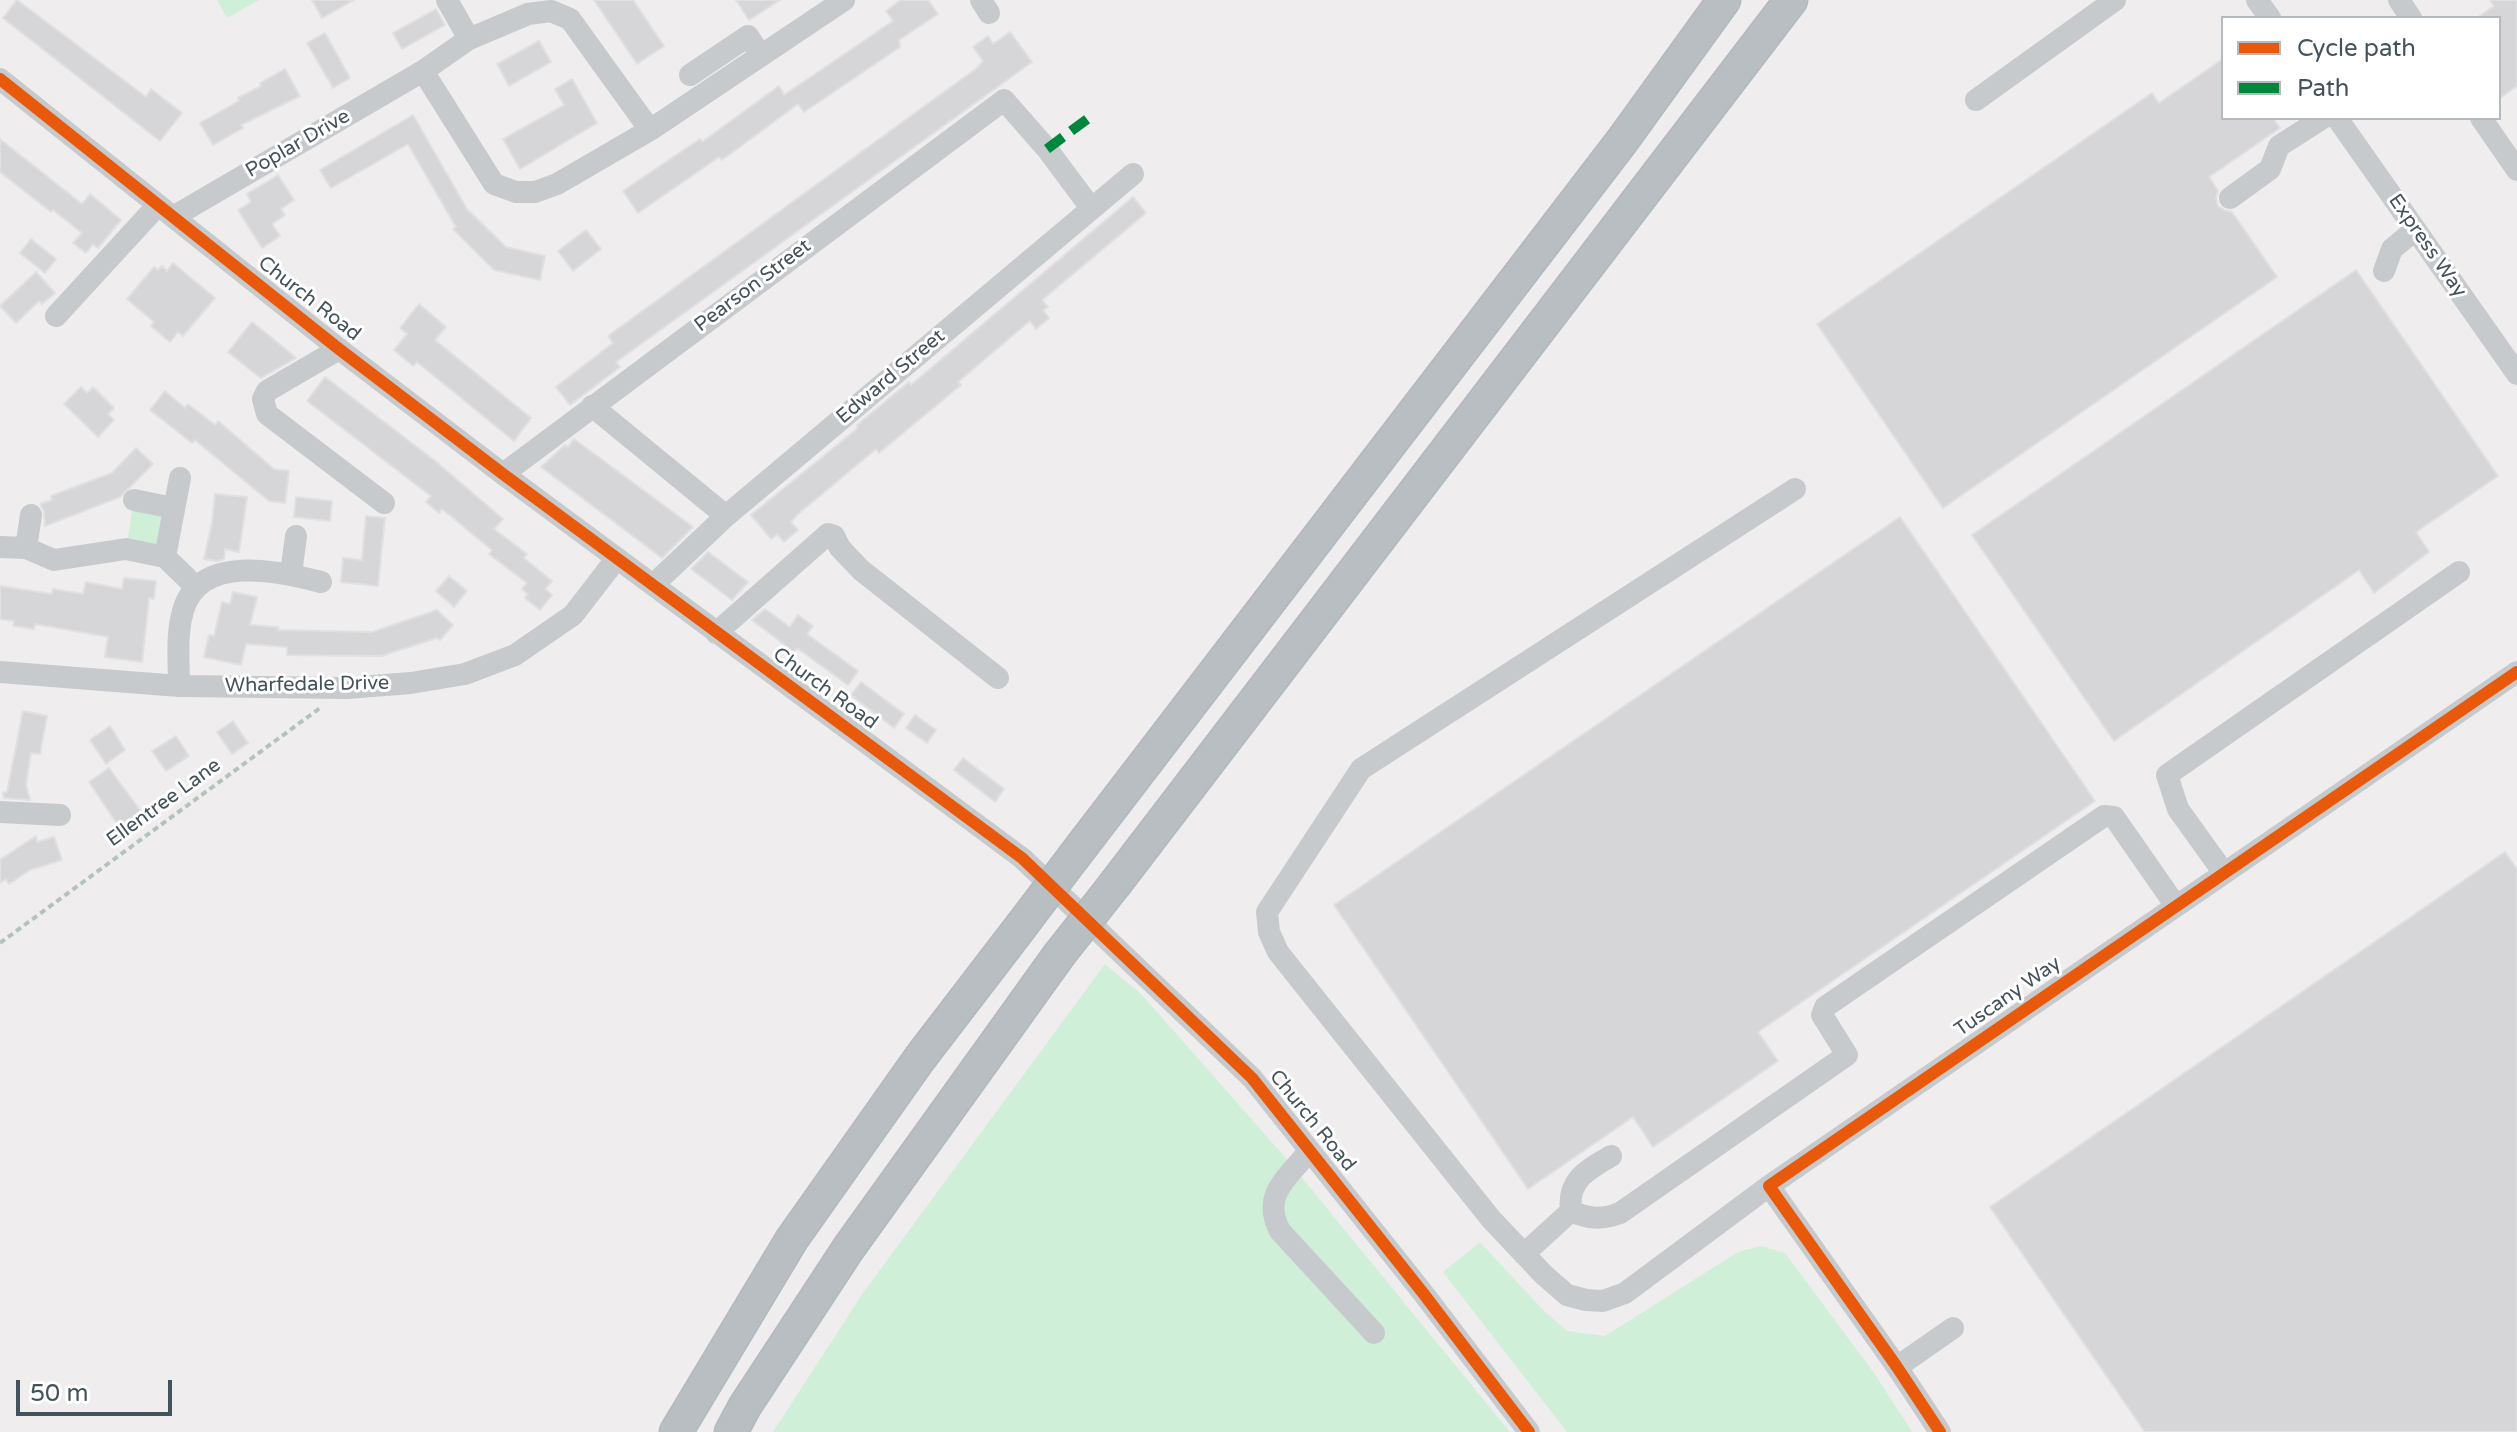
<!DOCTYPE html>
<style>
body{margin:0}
#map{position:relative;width:2517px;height:1432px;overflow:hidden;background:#efedee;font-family:"Varela Round",sans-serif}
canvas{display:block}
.legend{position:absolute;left:2221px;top:16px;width:280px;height:104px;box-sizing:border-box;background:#fff;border:2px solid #b4babd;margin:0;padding:10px 14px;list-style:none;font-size:24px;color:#44525b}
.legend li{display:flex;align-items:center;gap:16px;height:40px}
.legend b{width:40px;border:2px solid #b4babd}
.scale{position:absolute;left:16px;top:1380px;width:156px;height:36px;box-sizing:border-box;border:4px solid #44525b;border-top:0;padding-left:10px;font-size:24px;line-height:28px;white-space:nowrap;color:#44525b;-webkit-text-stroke:6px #fff;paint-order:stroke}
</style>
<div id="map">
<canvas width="2517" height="1432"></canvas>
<ul class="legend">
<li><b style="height:10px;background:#e8590c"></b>Cycle path</li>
<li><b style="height:10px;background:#00873e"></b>Path</li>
</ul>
<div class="scale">50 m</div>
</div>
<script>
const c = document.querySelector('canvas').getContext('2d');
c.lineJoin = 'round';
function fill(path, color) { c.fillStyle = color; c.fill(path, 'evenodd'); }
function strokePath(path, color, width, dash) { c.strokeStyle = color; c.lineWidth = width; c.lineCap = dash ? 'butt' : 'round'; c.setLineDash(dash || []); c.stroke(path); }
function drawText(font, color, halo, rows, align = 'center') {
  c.font = font + ' "Varela Round",sans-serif'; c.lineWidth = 6; c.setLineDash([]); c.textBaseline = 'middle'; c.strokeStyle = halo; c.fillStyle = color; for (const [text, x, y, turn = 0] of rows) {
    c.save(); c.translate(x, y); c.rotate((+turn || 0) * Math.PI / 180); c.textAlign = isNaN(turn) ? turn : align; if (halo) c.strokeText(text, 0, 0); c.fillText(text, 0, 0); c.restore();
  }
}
fill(new Path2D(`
 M217 0H259L227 18Z
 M134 500 173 508 165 557 126 549Z
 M1105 964 1141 994 1285 1157 1510 1432H773L863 1293Z
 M1480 1242 1543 1310 1567 1331 1605 1336 1738 1252 1761 1246 1785 1253 1874 1373 1912 1432H1567L1443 1272Z`), '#d0efd9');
const building = new Path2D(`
 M17 0 146 97 151 89 182 113 160 141 3 18Z
 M312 0H354L322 18Z
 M594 0H633L664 46 637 64Z
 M736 0H780L749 20Z
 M901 0H928L938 14 899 40 900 47 804 112 798 104 722 160 719 157 638 213 623 191 700 139 702 142 779 86 784 95 827 66 893 21 886 11Z
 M2490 0H2517V86L2499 99V18H2477L2494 6Z
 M436 9 445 25 402 49 393 33Z
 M1010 32 1032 62 616 362 620 367 570 405 556 387 613 343 608 336 977 68 983 61 973 47 988 36 993 44Z
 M325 33 350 78 333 88 307 43Z
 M539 41 551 62 509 86 497 64Z
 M2223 59V118H2273L2280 128 2209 177 2218 191 2216 199 2218 206 2224 210 2232 212 2277 277 1943 508 1817 324 2152 93 2159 103Z
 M285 69 300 96 241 125 243 128 213 145 200 123 239 101 238 98 261 86 260 83Z
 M572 79 597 123 520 169 503 139 564 105 555 89Z
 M413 115 467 209 506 247 545 256 540 280 494 270 453 229 456 227 408 144 331 188 320 170Z
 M0 139 82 204 90 194 121 220 98 248 93 244 86 253 73 243 82 233 53 210 51 212 0 172Z
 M278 175 294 200 281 209 285 215 272 224 280 236 262 248 238 210 251 202 247 194Z
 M1133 197 1146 213 1042 300 1048 307 1043 310 1049 318 1036 329 1030 321 1025 325 958 382 961 385 897 438 879 453 876 449 797 515 791 522 798 530 784 542 777 534 771 539 751 515 858 428 857 425 909 382 911 385Z
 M586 230 601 249 573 271 558 251Z
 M31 239 56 259 45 273 20 253Z
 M173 263 215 298 183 336 178 332 170 342 151 326 154 322 127 299 154 267 158 270 162 266 167 271Z
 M2356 270 2498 476 2416 532 2429 552 2374 593 2359 570 2114 741 1972 535Z
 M36 272 55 293 42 304 39 301 16 323 0 306Z
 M419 304 446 327 435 340 531 418 514 441 417 362 413 366 394 350 407 334 400 328Z
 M252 322 288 351 296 358 261 378 258 376 228 352Z
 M325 377 434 460 503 519 494 529 527 554 524 558 552 581 545 589 552 595 540 610 525 598 528 594 522 589 527 583 489 554 492 550 442 509 439 513 426 502 431 496 307 401Z
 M81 387 87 393 93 387 114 408 108 414 114 420 98 437 64 404Z
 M165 391 185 408 188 404 215 425 218 421 274 469 289 471 285 503 269 501 195 440 192 443 150 410Z
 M574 439 693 527 662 558 541 467 565 445 568 447Z
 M136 448 153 464 120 497 45 526 44 511 40 504 52 500 51 496 112 473Z
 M215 494 247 497 239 552 225 549 224 559 217 561 204 559 212 523Z
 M296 497 332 501 330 521 294 517Z
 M366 516 385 518 378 586 341 582 343 558 362 560Z
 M1900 517 2095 801 1758 1032 1778 1061 1653 1147 1633 1117 1528 1189 1334 905Z
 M708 552 748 582 732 600 691 569Z
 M449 576 467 591 454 607 436 591Z
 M124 578 156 581 154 599 149 598 142 662 105 657 108 637 35 624 34 629 13 626 14 621 0 619V586L52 594 53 589 83 594 86 582 122 589Z
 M233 592 257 597 250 625 278 627V630L372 632 437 610 453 625 440 640 437 638 381 656 287 655V647L246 644 241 665 204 657 209 635 214 636 222 602 230 604Z
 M765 609 790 627 798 615 813 626 807 634 858 671 848 685 797 648 794 652 752 620Z
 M861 682 904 714 894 728 851 695Z
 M23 711 47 716 40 754 31 753 26 784 30 800 4 798 3 793 7 792Z
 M915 715 936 730 927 743 906 728Z
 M233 721 248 743 232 754 217 732Z
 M110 726 125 750 106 764 90 740Z
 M176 736 189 756 166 771 152 751Z
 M963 758 1004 789 995 802 954 770Z
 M109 768 148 821 126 837 89 782Z
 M36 836 37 842 54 837 62 860 30 870 9 884 6 879 0 883V860Z
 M2505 852 2517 869V1432H2145L1990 1207Z`);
fill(building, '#d6d6d8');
strokePath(building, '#e0dfe1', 2);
const highway = new Path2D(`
 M1075 855 1622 141 1724 0
 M1115 884 1791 0
 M676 1432 792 1239 920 1058 1022 925
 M731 1432 745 1406 848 1249 1059 955`);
strokePath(highway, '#b2b8be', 35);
strokePath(new Path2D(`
 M0 943 320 708`), '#b4c2bd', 4, [6, 4]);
strokePath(new Path2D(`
 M447 0 469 39
 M981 0 989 13
 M2257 0 2270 18
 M2399 0 2411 18
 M423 71 494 184 516 192H535L557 184 650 130 844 0
 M690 75 748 36 761 56
 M0 79 339 349 503 474 1022 858 1252 1078 1423 1293 1529 1432
 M1976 100 2115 0
 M2337 118 2517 374
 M2481 118 2517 170
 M2230 198 2270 169 2279 146 2323 118
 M173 217 423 71 469 39 528 14 551 11 570 19 650 130
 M2384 271 2392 249 2415 230
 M56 316 158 205
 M339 349 267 391 263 399 267 414 384 503
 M592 406 726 516
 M503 474 1004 100 1047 149 1091 208
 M134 500 173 508
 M0 547 26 548 54 560 126 549 165 557 196 587
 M26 548 31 515
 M165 557 180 478
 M291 574 296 536
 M653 585 726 516 1133 174
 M716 633 828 534 834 536 840 548 861 570 998 678
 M0 672 179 686 347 688 411 683 465 674 515 655 573 615 617 558
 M179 686C179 662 176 635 183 611 199 553 279 571 321 582
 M0 812 60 815
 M2224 873 2178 809 2167 775 2459 572
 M1309 1151C1287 1179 1261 1195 1280 1231L1374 1333
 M1769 1186 1625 1293 1603 1301 1586 1300 1567 1295 1544 1275 1491 1219 1278 952 1269 932 1267 912 1361 769 1795 489
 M1571 1211C1567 1180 1587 1170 1611 1156
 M1524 1254 1571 1211C1588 1219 1602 1220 1620 1213L1847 1055 1822 1015 1825 1007 2104 816 2114 817 2176 906
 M1897 1367 1953 1328
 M1940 1432 1897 1367 1769 1186 2517 672`), '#c7cacd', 22);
strokePath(highway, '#b9bec3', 32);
const highwayBridge = new Path2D(`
 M1022 925 1075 855
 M1059 955 1115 884`);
strokePath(highwayBridge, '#b2b8be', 35, []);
strokePath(highwayBridge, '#b9bec3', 32);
strokePath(new Path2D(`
 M1047 149 1090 117`), '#00873e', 10, [20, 10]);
strokePath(new Path2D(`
 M0 79 339 349 503 474 1022 858 1252 1078 1423 1293 1529 1432
 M1940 1432 1897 1367 1769 1186 2517 672`), '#e8590c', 12);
drawText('20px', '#44525b', '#fff', [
 ["Poplar Drive",298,144,-30],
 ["Express Way",2427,246,55],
 ["Pearson Street",753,286,-37],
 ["Church Road",309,299,38],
 ["Edward Street",891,377,-40],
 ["Wharfedale Drive",307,685,-1],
 ["Church Road",825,689,36],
 ["Ellentree Lane",164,803,-36],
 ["Tuscany Way",2008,997,-35],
 ["Church Road",1312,1121,51]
]);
</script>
